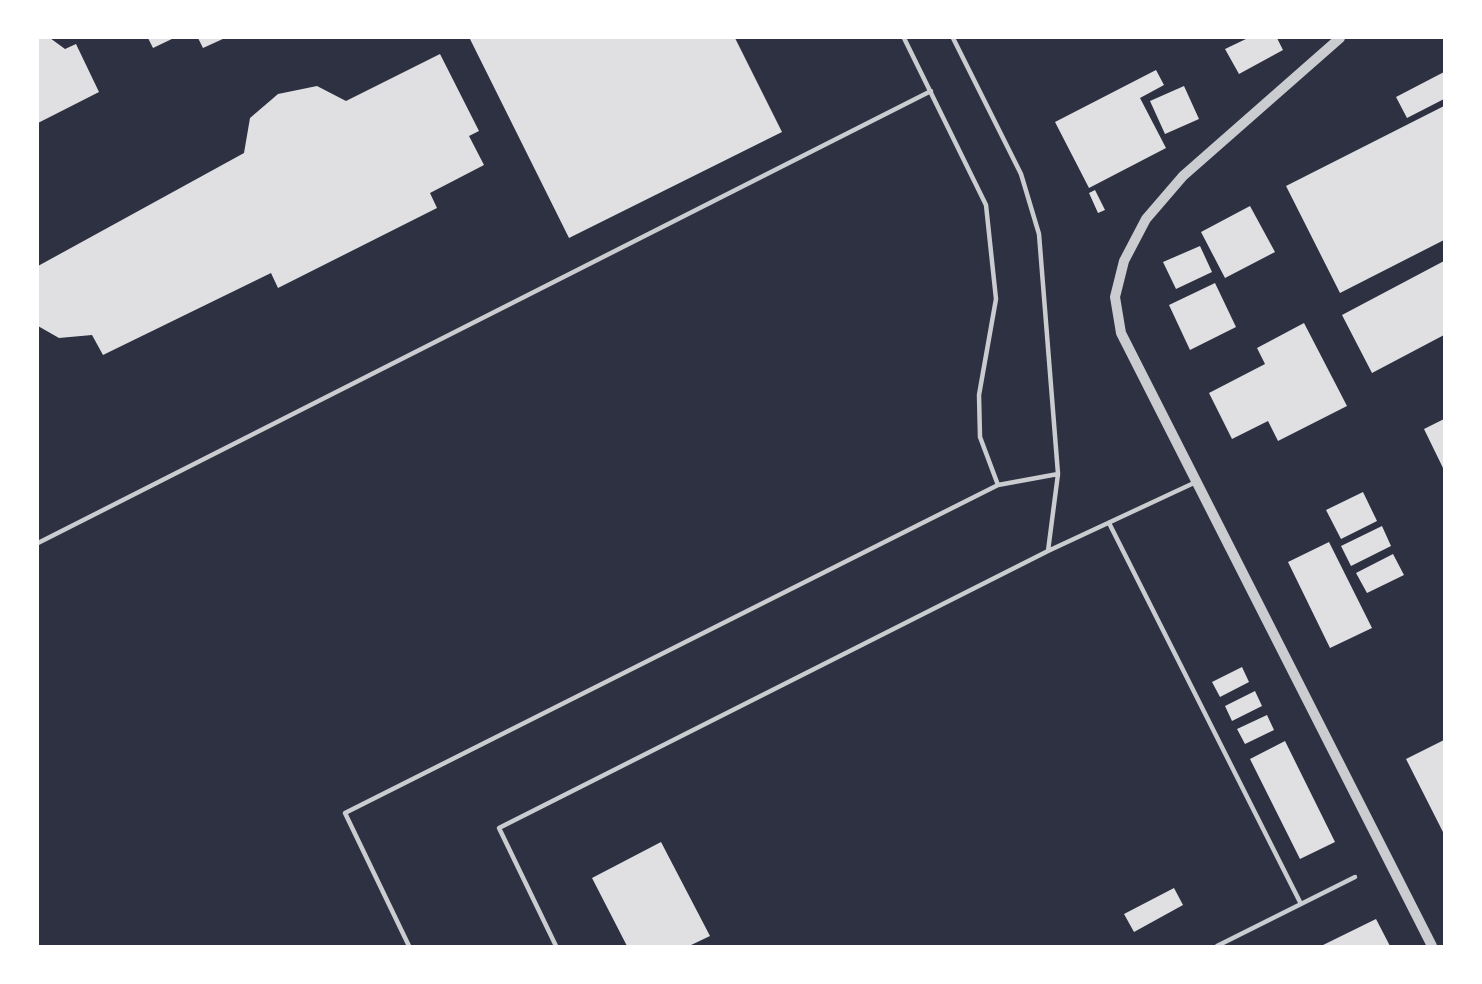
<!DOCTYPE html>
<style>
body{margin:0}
#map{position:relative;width:1482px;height:984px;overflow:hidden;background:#2d3142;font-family:Poppins,sans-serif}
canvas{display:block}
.frame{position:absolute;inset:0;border:39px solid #fff;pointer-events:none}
</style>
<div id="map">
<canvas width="1482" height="984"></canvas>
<div class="frame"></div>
</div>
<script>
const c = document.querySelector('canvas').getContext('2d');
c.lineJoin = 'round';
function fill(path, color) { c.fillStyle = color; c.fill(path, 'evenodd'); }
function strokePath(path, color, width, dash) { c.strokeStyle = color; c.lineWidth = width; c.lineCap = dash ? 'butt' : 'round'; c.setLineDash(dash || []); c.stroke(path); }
fill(new Path2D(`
 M38 38H50L65 49 76 44 99 92 38 123Z
 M148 38H174L153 48Z
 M198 38H225L203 48Z
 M473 38H735L782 132 569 238 470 39Z
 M1248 38H1277L1283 50 1239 74 1225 49Z
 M440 54 479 131 469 136 484 165 430 193 437 208 278 288 271 273 103 355 92 335 59 338 38 326V266L244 153 250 118 278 94 317 86 346 101Z
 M1156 70 1164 85 1140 98 1166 148 1089 188 1055 122Z
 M1444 72V99L1407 118 1396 97Z
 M1184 86 1199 119 1165 134 1150 101Z
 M1444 106V240L1340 293 1286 186Z
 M1095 190 1105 210 1098 213 1089 193Z
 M1250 206 1275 252 1225 278 1201 232Z
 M1200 246 1212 272 1176 289 1163 262Z
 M1444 261V335L1372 373 1342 315Z
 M1215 283 1236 327 1190 350 1169 305Z
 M1304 323 1347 406 1278 441 1268 421 1232 439 1209 393 1265 364 1257 348Z
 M1444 419V467L1443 468 1424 429Z
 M1363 492 1377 521 1341 539 1326 510Z
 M1382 526 1391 546 1351 566 1341 546Z
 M1329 542 1372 628 1330 648 1288 562Z
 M1393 554 1404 575 1367 593 1356 573Z
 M1242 667 1249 682 1220 697 1212 682Z
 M1255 691 1262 706 1232 721 1225 706Z
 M1267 715 1274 730 1245 744 1237 729Z
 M1444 740V834L1406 759Z
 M1285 741 1335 842 1300 859 1250 759Z
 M661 842 710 936 689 946H627L592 878Z
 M1174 888 1183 905 1134 932 1124 914Z
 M1376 919 1390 946H1321Z`), '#e0e0e3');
strokePath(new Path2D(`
 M904 38 986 205 996 299 979 395 980 437 998 485
 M953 38 1021 174 1039 234 1058 474 1048 551
 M1109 523 1301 904
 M38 543 931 91
 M409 946 345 813 998 485 1058 474
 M556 946 499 828 1048 551 1196 482
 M1217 946 1355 877`), '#caccd0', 4.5);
strokePath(new Path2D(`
 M1340 38 1183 176 1146 219 1124 261 1115 297 1121 333 1432 946`), '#caccd0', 10);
</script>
